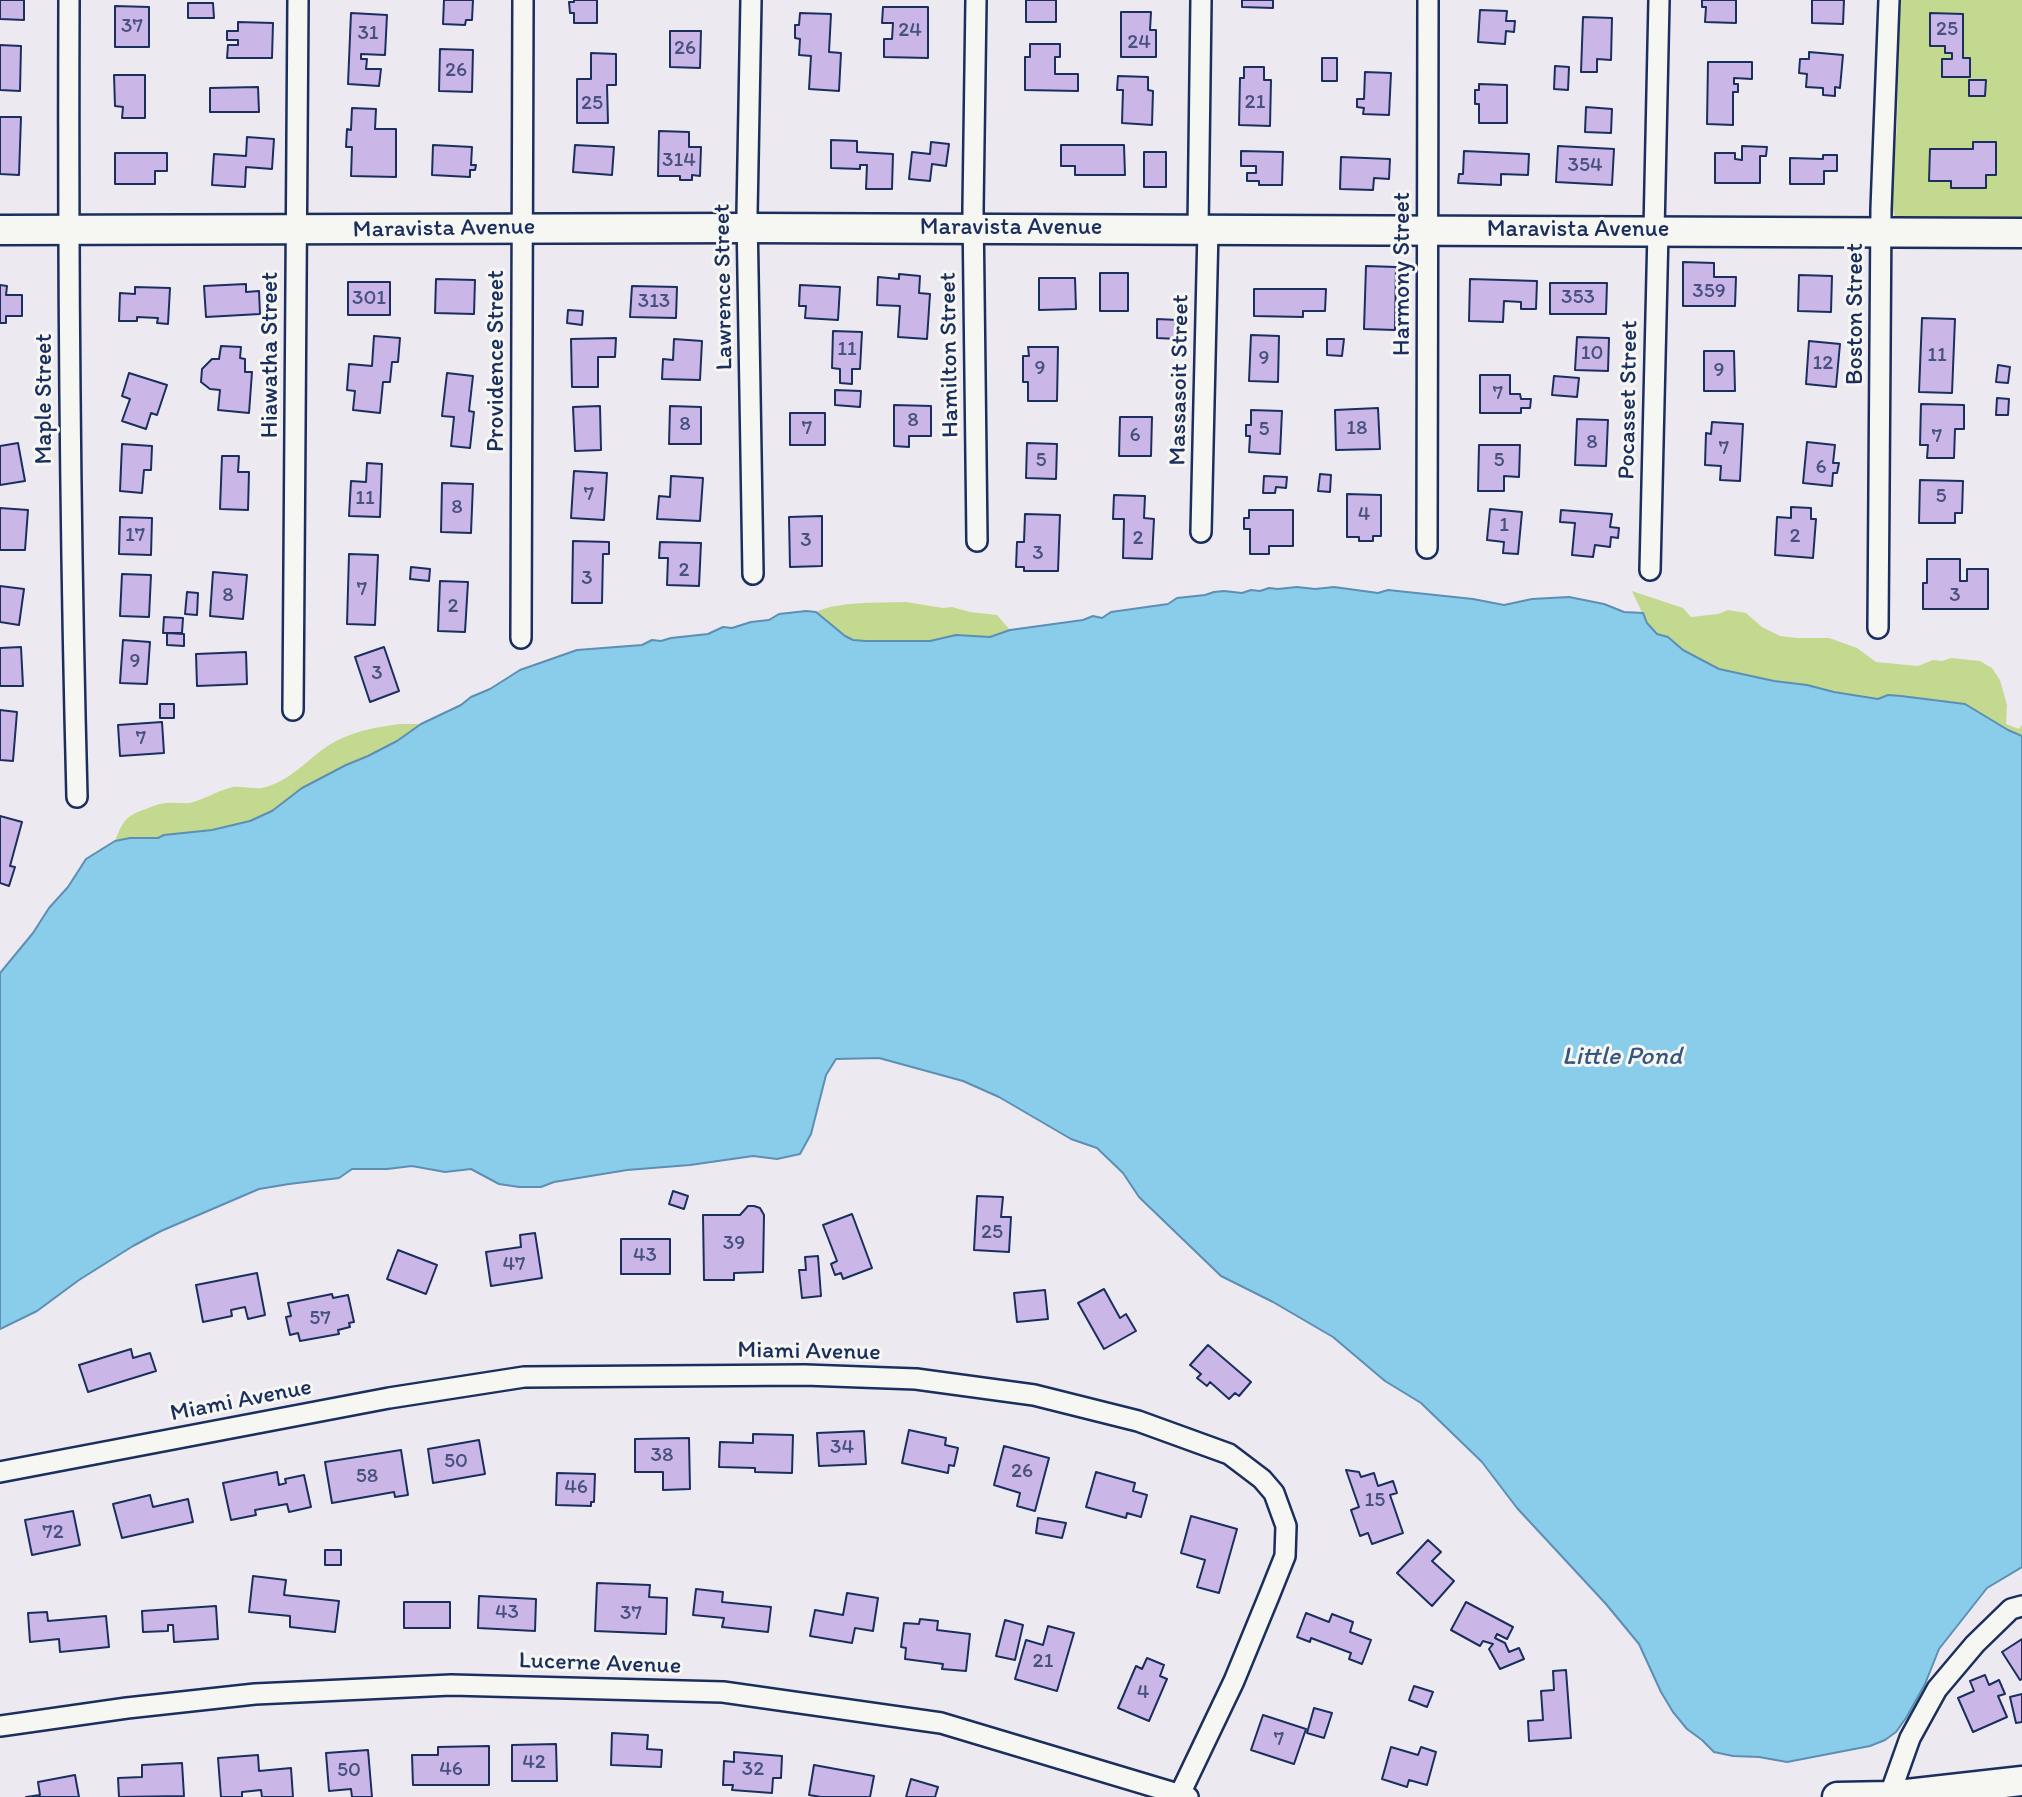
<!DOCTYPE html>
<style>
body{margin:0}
canvas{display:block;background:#ede9f0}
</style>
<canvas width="2022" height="1797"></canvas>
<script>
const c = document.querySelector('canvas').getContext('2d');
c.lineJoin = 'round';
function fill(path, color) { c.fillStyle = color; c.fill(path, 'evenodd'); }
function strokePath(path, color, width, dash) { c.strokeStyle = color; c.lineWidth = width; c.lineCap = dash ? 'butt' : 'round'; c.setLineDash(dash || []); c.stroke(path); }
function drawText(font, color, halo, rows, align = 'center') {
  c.font = font + ' Itim,sans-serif'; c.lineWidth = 6; c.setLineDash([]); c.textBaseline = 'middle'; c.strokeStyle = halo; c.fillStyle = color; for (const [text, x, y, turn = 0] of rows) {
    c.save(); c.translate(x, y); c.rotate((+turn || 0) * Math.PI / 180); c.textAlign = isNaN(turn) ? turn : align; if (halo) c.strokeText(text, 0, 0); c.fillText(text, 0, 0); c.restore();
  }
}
fill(new Path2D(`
 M1900 0H2022V219H1900L1895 217 1891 204 1897 125Z
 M1632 591 1683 608 1691 617 1718 614 1728 610 1746 613 1762 627 1780 636 1797 638H1829L1857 648 1876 662 1918 666 1933 660 1942 661 1951 658 1980 661 1992 668 2000 680 2007 705 2006 724 2019 729 2022 725V736L2008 730 1965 704 1901 696 1888 695 1878 699 1834 692 1807 685 1774 681 1719 669 1683 651 1668 637 1657 634 1647 623Z
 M906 602 943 608 952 607 970 612 997 615 1010 630 990 637 956 635 930 641H866L853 640 845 636 816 612C838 601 880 603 906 602Z
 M400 724H421L397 741 368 756 346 765 302 788 272 811 250 821 212 830 164 835C153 840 130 838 115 841 123 821 125 816 146 809 153 806 160 803 167 803 174 802 182 804 189 803 200 801 218 791 229 788 240 784 255 791 266 787 291 780 308 759 329 745 350 732 375 727 400 724Z`), '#c3d98f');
const water = new Path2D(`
 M1297 587 1315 589 1334 587 1378 593 1388 590 1473 599 1504 605 1532 599 1569 597 1604 604 1624 612 1643 613 1647 623 1657 634 1668 637 1683 650 1719 669 1774 681 1807 685 1834 692 1878 699 1888 695 1901 696 1965 704 2008 730 2022 736V1567L1987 1588 1939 1649 1925 1684 1906 1718 1896 1732 1885 1740 1870 1746 1787 1762 1759 1757 1733 1756 1714 1752 1702 1740 1687 1729 1673 1712 1661 1692 1639 1644 1606 1604 1517 1508 1482 1462 1421 1403 1385 1381 1333 1337 1273 1302 1221 1276 1139 1197 1123 1173 1097 1148 1071 1139 999 1097 963 1081 879 1058 836 1059 826 1075 811 1134 800 1154 777 1159 753 1156 690 1165 627 1170 554 1182 541 1187H519L499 1184 471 1169 445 1172 412 1166 387 1169H352L339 1178 289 1184 259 1189 161 1231 133 1246 79 1280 37 1311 0 1329V973L33 933 49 908 68 887 86 859 115 841 130 838H158L164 835 212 830 250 821 272 811 302 788 346 765 368 756 397 741 421 724 461 705 471 697 490 689 520 670 577 650 642 645 652 640 661 641 671 638 708 634 723 627 732 628 751 622 769 620 779 614 806 611 816 612 845 636 853 640 866 641H930L956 635 990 637 1010 630 1083 620 1093 616 1102 618 1111 612 1168 604 1177 598 1205 595 1214 592 1224 591 1242 593 1251 590 1260 591 1269 588 1278 589Z`);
fill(water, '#89cdeb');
strokePath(water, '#5d8eb3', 2);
const building = new Path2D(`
 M0 0H24V20L0 19Z
 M444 0H473L472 20H466L465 25 443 24Z
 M574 0H597V23H574V13H570L569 2H574Z
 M1026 0H1056V22H1026Z
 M1242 0H1273V8L1242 7Z
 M1702 0H1736V23L1705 22 1706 7H1702Z
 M1812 0H1844L1843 24 1812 23Z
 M188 3H213L214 18H188Z
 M115 6 149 7V47H115Z
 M883 7H928V58L884 57V39H892L893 23H882Z
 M1480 10 1507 11 1506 21H1515L1514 32 1506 31 1505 44 1478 42Z
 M1121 12H1151L1150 30H1156V57H1121Z
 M351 13 387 15 385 55 361 54V59H367L366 69H381L379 86 348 84Z
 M800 13 831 14 829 52 841 53 839 91 809 89 811 56 799 55 800 39 795 38V25H799Z
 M1930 13 1963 14V58H1970V77H1942V59H1952V53H1945V46H1930Z
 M1583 17 1612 18 1611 60 1597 59V72H1581Z
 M238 22 273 23 272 58H227L228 45H238V40H227V31H238Z
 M670 31H701L700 68 670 67Z
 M1030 44H1060V57H1055V74H1078V91L1025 90V57H1030Z
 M0 45 21 46 20 91 0 90Z
 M440 49 473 50 472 92 439 91Z
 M1809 52 1843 55 1840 88 1835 87V96L1823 95V88L1806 87 1807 74 1799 73 1800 59H1809Z
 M591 53 616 54V85H607L608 123H577V79H591Z
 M1322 58H1337V81H1322Z
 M1708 62H1752V79L1734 78V84H1738V92H1733V125L1707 124Z
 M1555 66 1569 67 1568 90 1554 89Z
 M1244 67H1264V80H1271L1270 126 1239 125 1240 78H1244Z
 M1365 72 1391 73 1389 115 1363 114 1364 108 1357 107V99H1364Z
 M114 75H145V118H122L123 107 115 106Z
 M1118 76 1148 77V90L1153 91 1152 125 1122 123 1123 90H1117Z
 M1969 80H1986L1985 96H1969Z
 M1479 84 1507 85V123H1479V104H1475V90H1479Z
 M258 87 259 112H210V88Z
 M1586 107 1612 109 1611 133 1585 132Z
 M352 108 376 109 375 129H396V177L351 176 352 147H346L347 129 351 130Z
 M0 117H21L19 175 0 174Z
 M659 131 689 132V147H701L700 176 692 175V180H680V176H658Z
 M247 137 274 139 272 169 246 167 245 187 212 185 214 154 246 156Z
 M831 140 857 141V152L893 154 892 189H866L867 165H860V169L831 168Z
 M931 142 949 144 946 166 932 164 930 181 909 179 912 152 930 154Z
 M1973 142H1996V175H1986V188H1951V181H1929L1930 149H1973Z
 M433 145 472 147 471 165H476L475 170H470V177L432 175Z
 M575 145 614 147 612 175 573 172Z
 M1061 145H1124L1125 175H1075V166H1061Z
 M1558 146 1614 149 1612 185 1556 182Z
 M1742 146 1767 147 1766 156H1760V183H1715V153H1735V159L1742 160Z
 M1241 151 1283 152 1282 185H1259V181H1247V173H1256V166H1241Z
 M1464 151 1529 154 1528 175 1501 174V185L1458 183 1459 174H1463Z
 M1144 152H1166V187H1144Z
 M115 153H167V171H155V184H115Z
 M1823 155H1837V171H1824V184H1790V158L1823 159Z
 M1341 157 1390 159 1389 179 1374 178 1373 190 1340 189Z
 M1683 262 1714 263V277H1736L1735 306H1683Z
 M1366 266 1396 267 1395 330 1364 329Z
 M1100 273H1128V311H1100Z
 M899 274 920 276 919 293 930 294 927 339 898 337 900 306 877 305 878 277 899 279Z
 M1799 275 1832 276 1831 312 1798 311Z
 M1039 278H1075L1076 309 1039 310Z
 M436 279 475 280 474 314 435 313Z
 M1470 279 1537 281 1536 309H1521V302L1504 301 1503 322 1469 321Z
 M348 282H390V315H348Z
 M1550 283H1607L1606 314H1550Z
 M246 284V292L259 291 260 314 206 317 204 286Z
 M0 285 7 286 6 295H22V316H6V323H0Z
 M800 285 840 287 838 320 805 318 806 306H799Z
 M632 286 677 287 676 318 630 317Z
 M135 287 170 288 168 324 157 323 158 318 137 317V321H119L120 293 135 294Z
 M1254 289H1326L1325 311H1303V317L1254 316Z
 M568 310 583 311 582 325 567 323Z
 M1922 318 1955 319 1952 393 1919 392Z
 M1157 319 1178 320 1177 339 1157 338Z
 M833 331 862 332 860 369H852V384L840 383V369L832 368Z
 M1251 335 1279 336 1278 382 1249 381Z
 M374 336 400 338 398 362H392L390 382H383L380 413 353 410 355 391 347 390 349 364 372 366Z
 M1577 337 1609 338 1608 371 1575 370Z
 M616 338 615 357H598V387H572L571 339Z
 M674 339 702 341 700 380 662 379 663 359 673 360Z
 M1327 339H1344L1342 356 1327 355Z
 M1809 341 1840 344 1836 387 1806 384Z
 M221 346 241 347 240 358 245 359V372H252L249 413 218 410 220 390 210 389 201 382 202 369 212 359H219Z
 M1028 347H1058L1057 401H1028V382H1023V356H1029Z
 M1704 351H1734L1735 391H1704Z
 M1998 365 2010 367 2008 383 1996 382Z
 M129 373 167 385 157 415 151 413 146 429 122 421 130 399 122 396Z
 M447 373 473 376 469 411 474 412 470 448 451 446 454 417 442 416Z
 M1480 375H1510V394H1520L1521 399H1531L1530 408H1521V413H1480Z
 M1554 376 1579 378 1577 397 1552 395Z
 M835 390 861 391 860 407 835 405Z
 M1997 398 2009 399 2008 415H1996Z
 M1921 404 1964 405V429H1955L1954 458H1927L1928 445H1920Z
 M894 405 931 406V436H909V447L894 446Z
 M600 406 601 450 575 451 573 407Z
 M670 406 701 407V444H669Z
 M1378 408 1380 449 1336 450 1335 410Z
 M1251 410 1282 411 1280 454 1249 452 1250 436H1246V425H1251Z
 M790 413H825V445H790Z
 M1120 417H1152L1151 456H1119Z
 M1577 419 1608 420 1606 466 1575 465Z
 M1712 422 1743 424 1740 481 1720 480 1721 466 1705 465 1706 433 1711 434Z
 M1807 442 1835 445 1833 463H1839L1837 473H1833L1832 486 1803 483Z
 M18 443 25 481 0 485V446Z
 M1027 443 1057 444 1056 479 1026 478Z
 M122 444 152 446 151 470H144L142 493 120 491Z
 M1479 445H1520L1519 477 1504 476V491H1478Z
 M222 456H239L238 472H249L248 510 220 509Z
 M367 463 382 464 380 517 349 516 351 481 366 482Z
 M574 471 607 473 604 520 571 518Z
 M1320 474 1331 475 1330 492 1318 491Z
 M671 476 703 478 700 521 657 519 659 496 670 497Z
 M1264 476 1287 477 1286 488 1276 487 1275 493H1263Z
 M1920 480 1963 481 1962 513H1955V523H1919Z
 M442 483 473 484 471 533 441 532Z
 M1347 494 1381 495V536H1373V541H1359V537H1347Z
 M1114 495 1145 496 1144 518 1154 519 1152 559 1123 558 1124 519H1113Z
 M1791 507 1811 508V519H1816L1813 558 1775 555 1777 517 1791 518Z
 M0 508 28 510 25 550H0Z
 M1490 509 1522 512 1518 554 1503 553 1504 542 1487 540Z
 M1249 510H1293V546H1269V554H1250V529H1244V518H1249Z
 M1561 510 1612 514 1610 527 1619 528 1618 538 1611 537 1610 547 1595 545 1593 557 1572 555 1575 523 1560 522Z
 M1025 514 1060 515 1058 571H1024V567H1016L1017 542H1024Z
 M822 516V566L790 567 789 517Z
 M120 517 152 518 151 555 119 554Z
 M573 541 609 542V554H603L602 603H572Z
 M660 542 701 543 699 586 667 585 668 558H659Z
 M349 554 378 555 375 625 347 624Z
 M1927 559H1960V581H1967V569H1988V609H1923V583H1927Z
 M411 567 430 569 429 581 410 579Z
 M213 572 247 575 243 619 210 616Z
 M122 574 151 575 149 617 120 616Z
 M440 581 468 582 465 632 438 631Z
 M0 586 24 589 19 625 0 622Z
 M187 592 198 593 197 615 185 614Z
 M164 617 183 618 182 633H163Z
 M167 633 184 634V646L167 645Z
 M123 640 150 642 147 684 120 683Z
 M21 647 23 686H0V648Z
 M384 647 399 691 370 702 355 657Z
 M246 652 247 684 197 686 196 654Z
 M160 704H174V718H160Z
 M0 710 17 712 13 761 0 760Z
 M162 722 164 753 120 756 118 725Z
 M0 816 22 822 10 866 15 867 9 886 0 883Z
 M673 1191 688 1196 684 1209 669 1204Z
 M977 1196 1003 1197 1001 1217H1011L1009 1252 974 1250Z
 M748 1206H754L760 1208 764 1215 763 1272 734 1273V1280H704L703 1215H740Z
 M852 1214 872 1268 843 1279 841 1273 835 1275 831 1264 837 1261 823 1225Z
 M535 1233 542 1278 491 1286 486 1252 521 1247 520 1235Z
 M621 1239H670V1274H621Z
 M398 1250 437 1265 426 1294 387 1279Z
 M818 1256 821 1296 802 1298 799 1270H806L805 1257Z
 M257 1273 265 1315 248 1319 245 1307 231 1310 232 1316 203 1322 196 1285Z
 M1104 1289 1120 1318 1126 1314 1136 1331 1104 1349 1078 1303Z
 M1045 1290 1048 1319 1017 1322 1014 1293Z
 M332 1294 333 1298 348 1295 354 1322 349 1323 350 1327 338 1330 339 1334 300 1341 298 1333 290 1335 286 1317 291 1316 288 1303Z
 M1208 1345 1251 1382 1239 1396 1235 1393 1229 1399 1210 1382 1207 1386 1197 1378 1201 1374 1190 1365Z
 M131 1349 133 1358 150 1353 156 1371 88 1392 79 1365Z
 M909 1430 946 1438 945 1445 958 1448 954 1466 949 1465 948 1473 902 1463Z
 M864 1431 866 1464 819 1466 817 1433Z
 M753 1434 793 1435 792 1473 755 1472V1468L719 1467 720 1442 753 1443Z
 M689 1438 690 1489 663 1490V1472H635V1439Z
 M479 1440 485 1474 433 1483 428 1449Z
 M1004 1446 1049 1458 1035 1511 1017 1506 1020 1493 994 1485Z
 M401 1450 408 1495 395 1497 394 1492 332 1503 325 1462Z
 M1346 1470 1359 1472 1361 1477 1374 1473 1378 1486 1393 1481 1397 1493 1390 1495 1403 1533 1372 1544 1368 1533 1360 1536 1351 1510 1359 1507Z
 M277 1472 279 1485 286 1483 285 1479 304 1475 311 1507 289 1512 287 1504 255 1510 256 1515 231 1520 223 1483Z
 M1096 1472 1135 1483 1133 1491 1147 1495 1141 1517 1127 1513 1126 1518 1086 1507Z
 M557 1473 595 1474 594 1502H591V1506L556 1505Z
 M150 1495 153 1507 188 1499 193 1522 122 1538 113 1504Z
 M73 1511 80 1545 32 1555 25 1520Z
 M1191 1516 1237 1529 1219 1593 1197 1587 1205 1560 1181 1553Z
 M1038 1518 1066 1523 1062 1538 1036 1533Z
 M1428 1540 1441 1552 1432 1561 1454 1581 1432 1606 1397 1573Z
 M325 1550H341V1565H325Z
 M253 1576 286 1580 284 1595 339 1601 335 1632 290 1627V1616L249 1612Z
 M597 1583 650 1585 649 1597 667 1598 666 1634 595 1631Z
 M696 1589 723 1592 722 1602 771 1607 768 1632 722 1627 724 1618 693 1615Z
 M847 1593 878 1598 873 1631 855 1628 852 1643 810 1636 815 1610 843 1615Z
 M479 1596 536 1599 535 1631 478 1628Z
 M404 1602H450V1628H404Z
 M1466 1602 1513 1627 1507 1639 1497 1634 1495 1638 1505 1643 1509 1652 1519 1648 1524 1659 1500 1669 1489 1649 1493 1644 1483 1641 1480 1646 1451 1630Z
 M216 1606 218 1639 174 1642 173 1625H168V1631L143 1632 142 1611Z
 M47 1612 48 1621 106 1616 109 1647 60 1652 59 1639 30 1642 28 1613Z
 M1306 1613 1329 1622 1332 1614 1353 1622 1350 1632 1371 1640 1362 1664 1349 1659 1351 1653 1311 1638 1310 1642 1297 1637Z
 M920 1619 938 1621 937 1630 970 1634 966 1671 942 1669 943 1664 905 1659 906 1648 901 1647 904 1623 919 1624Z
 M1005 1620 1023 1625 1015 1660 996 1656Z
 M1048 1626 1074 1633 1057 1691 1015 1679 1026 1640 1043 1645Z
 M2022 1639V1679L2020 1680 2002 1652Z
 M1147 1658 1164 1665 1160 1676 1167 1679 1149 1721 1118 1708 1136 1666 1142 1669Z
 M1566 1670 1571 1738 1529 1741 1528 1721 1543 1720 1541 1691 1554 1690 1553 1671Z
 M1985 1675 1989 1685 1999 1680 2005 1694 1998 1696 2007 1717 1973 1732 1958 1698 1974 1691 1970 1681Z
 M1414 1686 1433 1692 1427 1707 1409 1700Z
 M2022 1694V1722L2016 1723 2010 1697Z
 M1314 1708 1332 1713 1324 1738 1307 1733Z
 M1263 1715 1306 1729 1294 1764 1251 1750Z
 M612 1733 648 1735 647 1749 662 1750 661 1767 611 1765Z
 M556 1744 557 1781H512V1745Z
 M489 1746V1785H413L412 1755H438V1747Z
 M1391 1747 1418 1755 1421 1747 1436 1752 1427 1785 1409 1780 1407 1787 1382 1779Z
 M368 1750 372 1797H352L351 1789 329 1791 326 1753Z
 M734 1752 782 1756 781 1778H773L772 1793 732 1790 733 1785H723L724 1761 734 1762Z
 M258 1755 259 1771 291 1768 293 1797H262L261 1790 242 1792V1797H221L218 1758Z
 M182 1763 184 1796 119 1797 118 1778 142 1777V1765Z
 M814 1765 874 1776 870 1797H821L809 1795Z
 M75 1775 79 1797H26L40 1795 38 1782Z
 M911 1779 938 1787 935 1797H906Z`);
fill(building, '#cab7e8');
strokePath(building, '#1b2f5e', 2);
const street = new Path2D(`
 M69 0C68 266 70 532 77 797
 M751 0 747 214 753 574
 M976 0 973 209 977 541
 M1198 229 1201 0
 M1654 231 1659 0
 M1201 532 1208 229
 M1427 548 1428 0
 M1650 570 1658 231
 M1878 628 1881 209 1889 0
 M521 638 523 0
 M293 710 298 0
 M0 1472 389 1398 524 1377 805 1375 916 1379 1034 1395 1138 1421 1229 1454 1262 1479 1274 1493 1286 1526 1285 1556 1269 1596 1234 1681 1180 1794
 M0 1726 127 1708 255 1694 451 1685 723 1692 941 1723 1188 1797
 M1889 1797 1910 1738 1937 1689 1975 1644 2011 1609 2022 1606`);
const secondary = new Path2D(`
 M0 230 748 228 2022 233
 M1837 1797 1889 1796 2022 1781`);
strokePath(street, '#1b2f5e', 24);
strokePath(secondary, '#1b2f5e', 33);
strokePath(street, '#f6f6f2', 19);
strokePath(secondary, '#f6f6f2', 28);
drawText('21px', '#475180', null, [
 ["37",132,27],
 ["25",1947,30],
 ["24",910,31],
 ["31",368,34],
 ["24",1139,43],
 ["26",685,49],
 ["26",456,71],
 ["21",1255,103],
 ["25",592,104],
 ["314",679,161],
 ["354",1585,166],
 ["359",1709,292],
 ["353",1578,298],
 ["301",369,299],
 ["313",654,302],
 ["11",847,350],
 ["10",1592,354],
 ["11",1937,356],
 ["9",1264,359],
 ["12",1823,364],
 ["9",1040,369],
 ["9",1719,371],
 ["7",1498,394],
 ["8",913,421],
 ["8",685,425],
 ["7",807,429],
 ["18",1357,429],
 ["5",1264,430],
 ["6",1135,436],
 ["7",1937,437],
 ["8",1592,443],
 ["7",1724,449],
 ["5",1041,461],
 ["5",1499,461],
 ["6",1821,468],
 ["7",589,495],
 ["5",1941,497],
 ["11",365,499],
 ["8",457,508],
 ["4",1364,515],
 ["1",1504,526],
 ["17",135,536],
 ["2",1795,537],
 ["2",1138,539],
 ["3",806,541],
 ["3",1038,554],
 ["2",684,571],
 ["3",587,579],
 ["7",362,590],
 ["8",228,596],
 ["3",1955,596],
 ["2",453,607],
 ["9",135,662],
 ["3",377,674],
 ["7",141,739],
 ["25",992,1233],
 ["39",734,1244],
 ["43",645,1256],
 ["47",514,1265],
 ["57",320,1319],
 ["34",842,1448],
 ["38",662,1456],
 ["50",456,1462],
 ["26",1022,1472],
 ["58",367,1477],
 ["46",576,1488],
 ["15",1375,1501],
 ["72",53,1533],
 ["43",507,1613],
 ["37",631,1614],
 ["21",1043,1662],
 ["4",1143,1693],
 ["7",1279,1740],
 ["42",534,1763],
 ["46",451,1770],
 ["32",753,1770],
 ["50",349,1771]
]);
drawText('24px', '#1b2f5e', '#f6f6f2', [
 ["Maravista Avenue",1011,228],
 ["Maravista Avenue",444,229,-1],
 ["Maravista Avenue",1578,230],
 ["Harmony Street",1403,274,-90],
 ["Lawrence Street",724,287,-91],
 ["Boston Street",1856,314,-90],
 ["Hiawatha Street",271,355,-90],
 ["Hamilton Street",950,355,-91],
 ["Providence Street",497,361,-90],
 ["Massasoit Street",1180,380,-89],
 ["Maple Street",45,399,-90],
 ["Pocasset Street",1629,400,-89],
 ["Miami Avenue",809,1352,1],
 ["Miami Avenue",241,1401,-11],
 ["Lucerne Avenue",600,1664,2]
]);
drawText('italic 26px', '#365681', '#f6f6f2', [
 ["Little Pond",1622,1057]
]);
</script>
